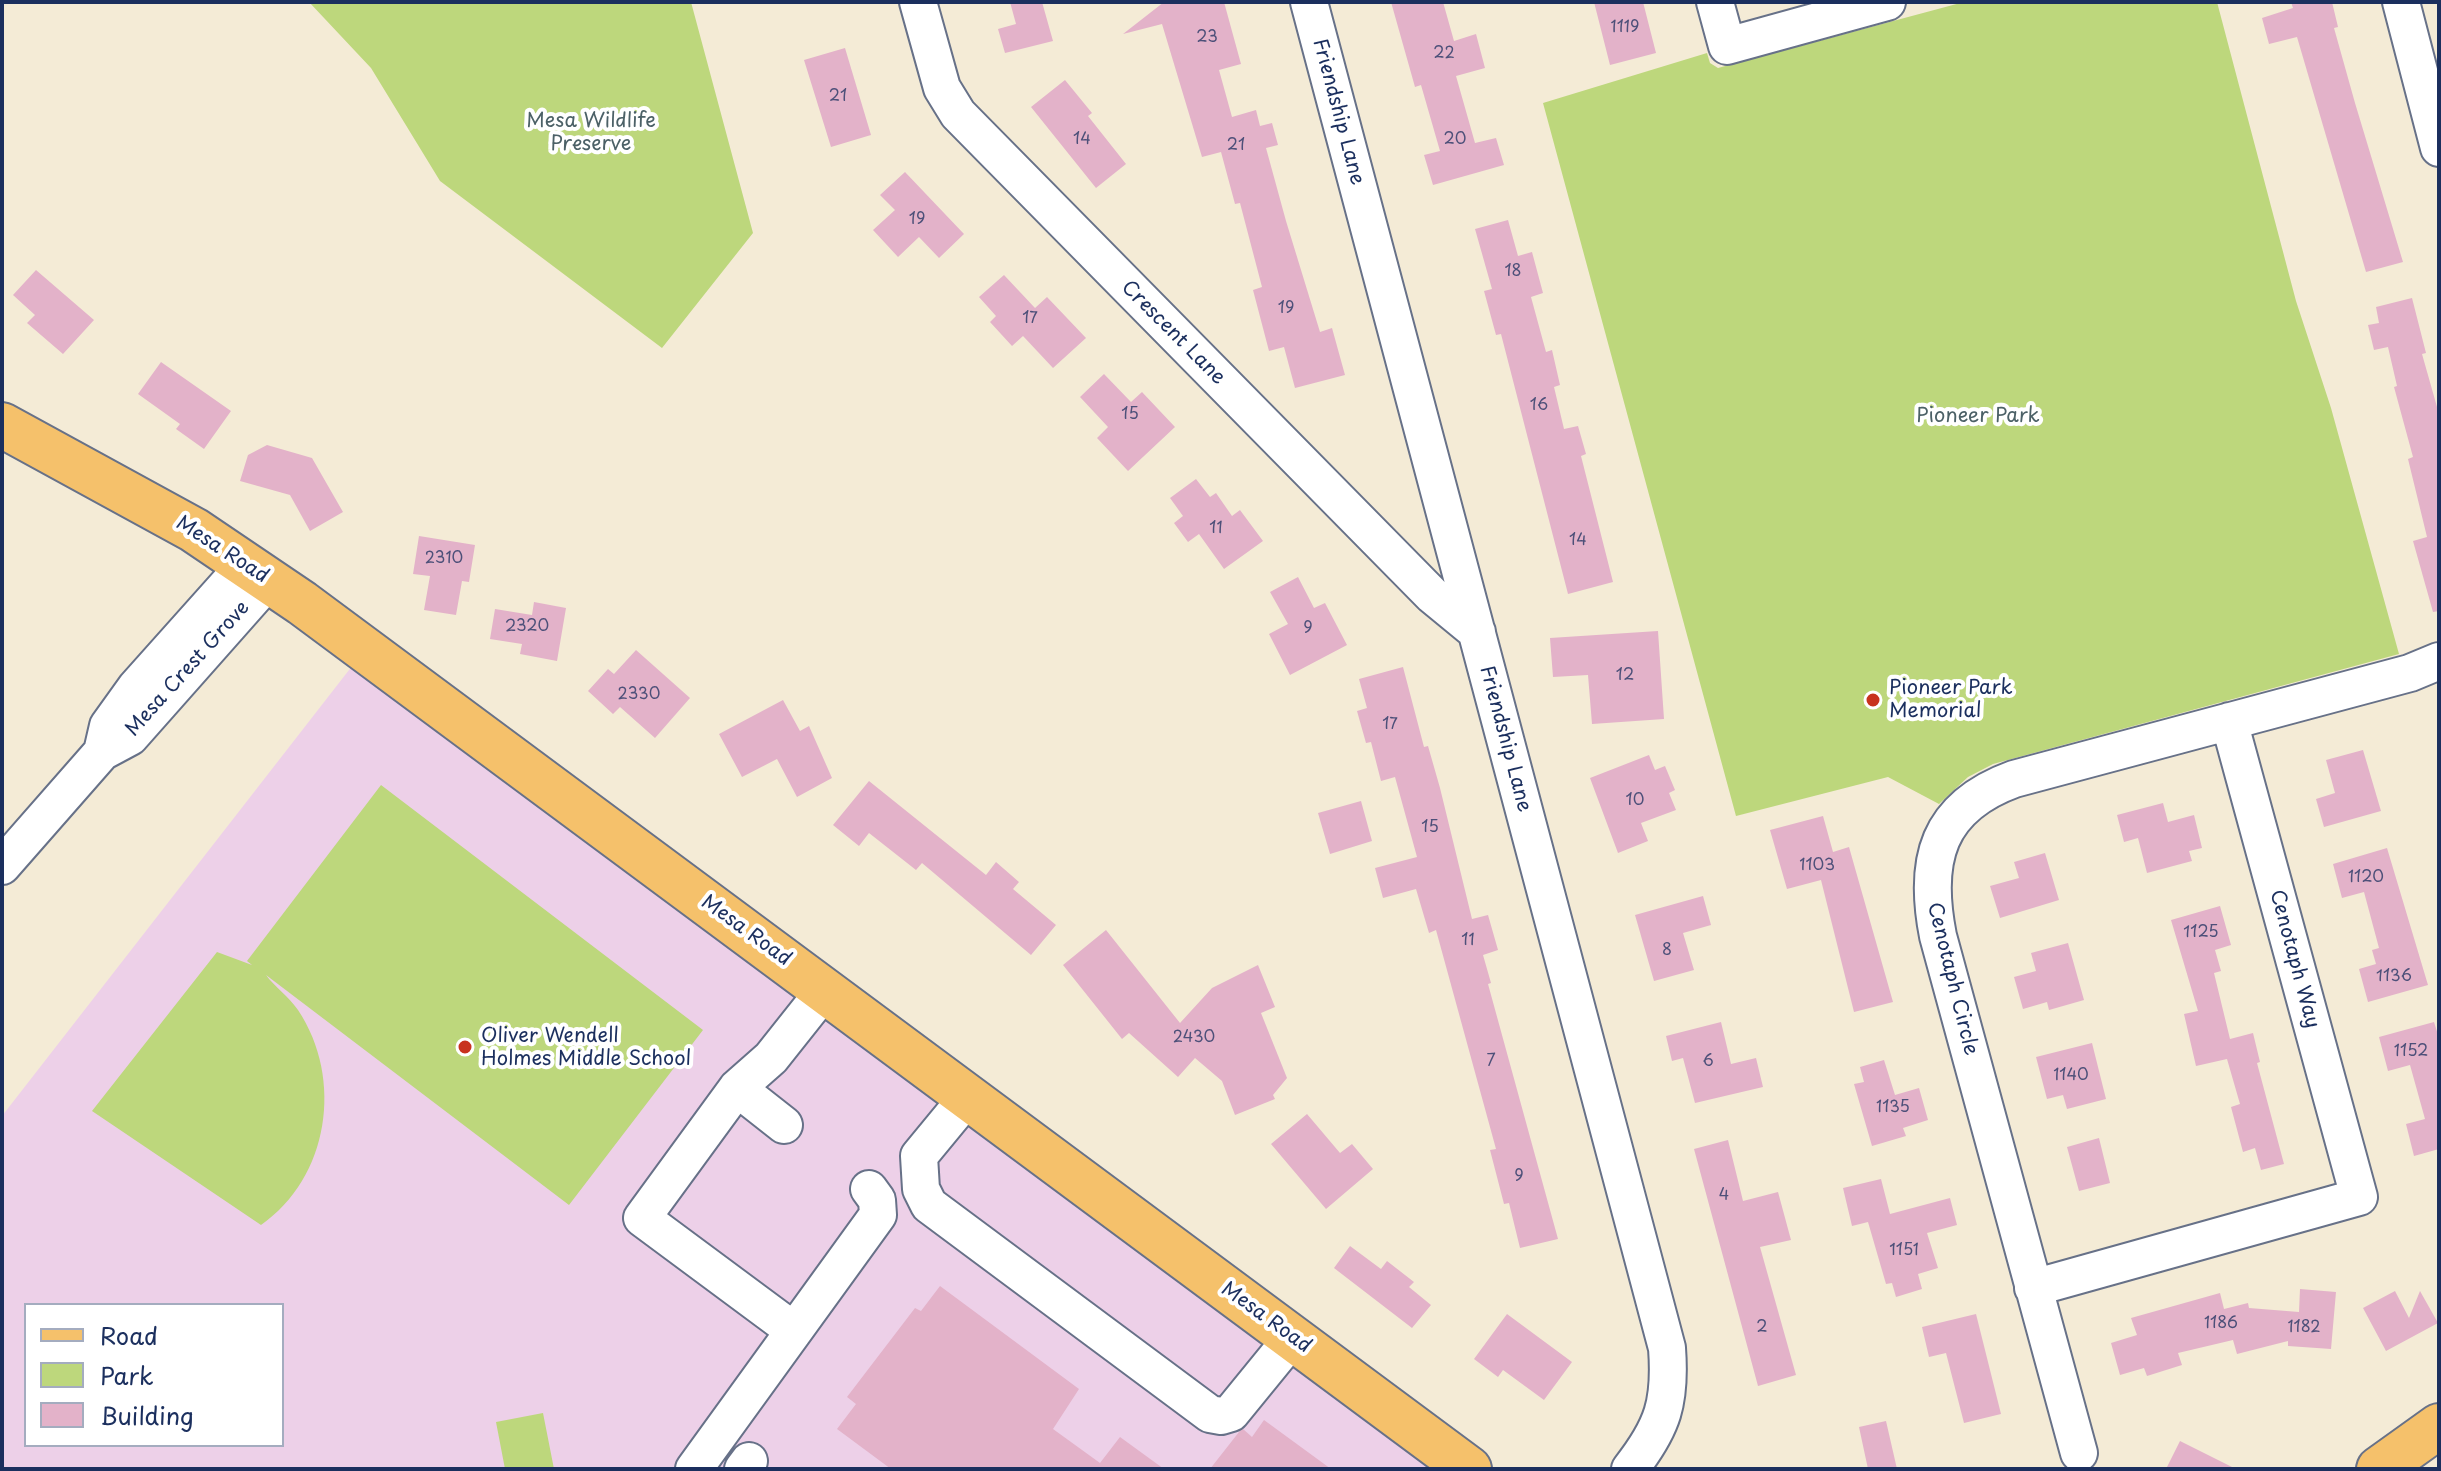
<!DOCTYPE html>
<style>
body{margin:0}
#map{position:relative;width:2441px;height:1471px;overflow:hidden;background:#f4ebd6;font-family:"Playpen Sans",sans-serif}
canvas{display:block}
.frame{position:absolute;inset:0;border:4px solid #1b2f5e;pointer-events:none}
.legend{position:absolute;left:24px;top:1303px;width:260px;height:144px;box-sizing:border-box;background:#fff;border:2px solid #a4acbf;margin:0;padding:10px 14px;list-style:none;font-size:24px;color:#1b2f5e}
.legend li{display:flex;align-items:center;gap:16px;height:40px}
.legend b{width:40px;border:2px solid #a4acbf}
</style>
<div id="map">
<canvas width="2441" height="1471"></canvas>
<div class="frame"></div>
<ul class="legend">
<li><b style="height:10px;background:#f5c16b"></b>Road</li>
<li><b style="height:22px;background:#bdd77c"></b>Park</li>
<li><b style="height:22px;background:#e3b2c9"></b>Building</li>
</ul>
</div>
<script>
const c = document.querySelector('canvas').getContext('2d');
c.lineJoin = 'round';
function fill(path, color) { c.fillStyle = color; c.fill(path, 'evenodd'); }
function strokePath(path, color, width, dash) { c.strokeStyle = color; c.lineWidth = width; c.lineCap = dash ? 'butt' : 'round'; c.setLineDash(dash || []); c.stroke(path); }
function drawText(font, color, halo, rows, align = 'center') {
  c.font = font + ' "Playpen Sans",sans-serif'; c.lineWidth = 8; c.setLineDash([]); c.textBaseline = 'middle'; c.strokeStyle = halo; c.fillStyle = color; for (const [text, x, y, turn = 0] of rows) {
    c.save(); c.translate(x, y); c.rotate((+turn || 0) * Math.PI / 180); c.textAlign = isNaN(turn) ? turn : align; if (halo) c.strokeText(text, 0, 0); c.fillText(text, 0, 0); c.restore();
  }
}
fill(new Path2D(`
 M356 661 1441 1469H2V1116ZM26 1305H282V1445H26Z`), '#edd0e8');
fill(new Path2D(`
 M309 2H691L753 233 662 348 440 181 371 68Z
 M1964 2H2217L2296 301 2331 408 2399 654 1993 764 1968 777 1939 804 1888 777 1736 816 1543 103 1707 53 1710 63 1718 68Z
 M381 785 703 1030 569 1205 266 975C274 986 289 997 298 1010 344 1079 329 1178 261 1225L92 1111 217 952 252 965 247 961Z
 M543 1413 554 1469H505L496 1422Z`), '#bdd77c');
fill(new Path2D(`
 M1010 2H1042L1053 41 1005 53 998 29 1016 24Z
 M1164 2H1224L1241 64 1219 70 1232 117 1256 110 1260 126 1272 123 1278 145 1266 148 1286 221 1320 332 1332 328 1345 375 1295 388 1284 347 1269 351 1253 290 1262 287 1240 203 1235 204 1221 152 1202 157 1162 24 1123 34Z
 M1391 2H1443L1454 41 1476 34 1485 68 1456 76 1475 143 1496 138 1504 165 1433 185 1424 155 1440 151 1421 85 1415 87Z
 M1594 2H1643L1656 53 1610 65Z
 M2291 2H2332L2338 27 2334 28 2355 103 2403 262 2366 272 2297 37 2269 44 2262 18 2293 8Z
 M845 48 871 135 831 147 804 60Z
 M1065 80 1092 113 1088 116 1126 164 1096 188 1031 107Z
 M905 172 964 234 939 258 919 237 898 257 873 230 895 210 880 195Z
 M1508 220 1518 256 1532 252 1543 293 1531 297 1546 352 1552 350 1560 385 1554 387 1564 429 1578 426 1586 454 1581 456 1613 582 1568 594 1501 334 1496 335 1484 291 1492 289 1475 229Z
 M36 270 94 320 63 354 27 323 35 315 13 295Z
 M1004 275 1035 308 1047 297 1086 338 1053 368 1023 336 1012 346 990 322 996 316 979 297Z
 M2412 298 2426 353 2422 354 2439 414V611L2433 612 2413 541 2427 537 2408 459 2413 457 2394 387 2397 386 2388 347 2374 350 2368 325 2379 323 2376 307Z
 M161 362 231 411 204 449 176 429 180 424 138 394Z
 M1104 374 1131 402 1142 392 1175 427 1128 471 1097 438 1108 427 1080 397Z
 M267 445 312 458 343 512 310 531 290 495 240 481 248 455Z
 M1196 479 1210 497 1216 493 1232 516 1240 510 1263 541 1224 569 1199 534 1188 542 1174 523 1183 516 1170 498Z
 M419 536 475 545 469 582 462 581 456 615 424 610 430 576 413 574Z
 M1298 577 1314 608 1325 603 1347 645 1290 675 1269 634 1288 624 1270 592Z
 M534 602 566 608 557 661 520 654 522 644 490 639 495 609 532 615Z
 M1658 631 1664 719 1592 724 1588 675 1553 677 1550 638Z
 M636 650 690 698 655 738 620 707 613 714 588 691 608 669 614 674Z
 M1403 667 1424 747 1428 746 1440 788 1472 919 1488 915 1498 950 1483 955 1491 983 1488 984 1558 1239 1520 1248 1509 1203 1504 1204 1490 1150 1496 1149 1436 930 1429 933 1416 889 1383 898 1375 868 1417 857 1395 777 1381 781 1371 742 1366 743 1357 711 1367 708 1359 679Z
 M783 700 800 731 809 726 832 778 797 797 777 759 742 777 719 734Z
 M2363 750 2381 811 2324 827 2316 799 2335 793 2326 760Z
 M1649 755 1655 770 1665 766 1675 790 1669 793 1676 810 1641 823 1648 841 1618 853 1590 778Z
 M869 781 986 875 996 862 1019 882 1013 889 1056 925 1031 955 922 863 916 870 869 833 859 846 833 825Z
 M1361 801 1372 841 1330 854 1318 813Z
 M2163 803 2168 822 2194 815 2202 848 2189 851 2192 861 2147 873 2138 838 2124 842 2117 815Z
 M1823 816 1833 852 1849 847 1893 1002 1854 1012 1821 880 1787 889 1770 830Z
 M2387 848 2428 985 2368 1002 2359 969 2376 964 2372 950 2379 948 2364 892 2342 898 2333 864Z
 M2045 853 2059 900 2000 918 1990 886 2019 878 2014 862Z
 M1703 896 1711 925 1683 933 1694 970 1654 981 1635 915Z
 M2220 906 2231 945 2215 950 2221 971 2214 973 2230 1039 2253 1033 2260 1062 2257 1063 2284 1164 2261 1170 2255 1148 2243 1152 2231 1107 2240 1104 2227 1059 2196 1066 2184 1014 2198 1011 2171 920Z
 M1106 930 1180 1023 1212 988 1258 965 1275 1007 1261 1013 1287 1078 1273 1095 1275 1099 1235 1115 1222 1081 1195 1058 1178 1077 1129 1033 1122 1039 1063 965Z
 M2068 943 2084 1000 2049 1010 2047 1002 2023 1009 2014 977 2036 971 2031 953Z
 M1721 1022 1731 1064 1756 1058 1763 1087 1695 1103 1683 1058 1672 1061 1666 1036Z
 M2434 1022 2439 1038V1149L2414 1156 2406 1124 2425 1119 2410 1065 2388 1071 2379 1037Z
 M2092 1043 2106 1099 2067 1109 2063 1095 2047 1099 2036 1057Z
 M1884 1060 1895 1095 1919 1088 1928 1120 1903 1128 1906 1136 1872 1146 1854 1084 1864 1082 1860 1067Z
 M1307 1114 1340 1153 1352 1144 1373 1169 1326 1209 1271 1144Z
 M2099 1138 2110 1183 2079 1191 2067 1147Z
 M1728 1140 1743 1201 1778 1192 1791 1240 1760 1247 1796 1375 1758 1386 1694 1149Z
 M1881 1179 1890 1214 1950 1198 1957 1225 1927 1233 1938 1268 1918 1274 1922 1289 1896 1297 1892 1283 1886 1284 1868 1222 1852 1226 1843 1188Z
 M1350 1246 1381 1269 1387 1261 1414 1282 1409 1287 1431 1305 1412 1328 1334 1268Z
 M940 1286 1079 1389 1053 1429 1100 1463 1120 1437 1164 1469H891L837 1429 856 1404 847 1397 915 1308 921 1311Z
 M2300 1289 2336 1292 2331 1349 2288 1346V1341L2237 1354 2233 1340 2178 1353 2182 1365 2147 1376 2144 1368 2120 1375 2111 1343 2137 1335 2131 1318 2220 1293 2224 1309 2248 1303 2249 1308 2299 1312Z
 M2395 1291 2409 1318 2420 1291 2438 1323 2386 1351 2363 1308Z
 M1507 1314 1572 1362 1544 1400 1503 1370 1498 1377 1474 1359Z
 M1976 1314 2001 1414 1964 1423 1946 1353 1929 1357 1922 1327Z
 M1264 1420 1331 1469H1210L1239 1432 1243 1429 1252 1437Z
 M1886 1421 1897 1469H1868L1859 1427Z
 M2180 1441 2236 1469H2166Z`), '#e3b2c9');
const minor = new Path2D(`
 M918 2 942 88 958 114 1432 595 1477 632
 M1309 2 1667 1348C1671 1402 1663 1427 1630 1469
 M1715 2 1727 46 1887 2
 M2401 2 2439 148
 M102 752 108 726 136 687 245 565
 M2 866 102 752 130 737 269 580
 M737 1088 784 1125
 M966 1099 919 1156 921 1189 929 1205 1210 1414 1221 1416 1231 1413 1293 1337
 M2033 1288 2359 1197 2229 721
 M793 1330 642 1218 737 1088 771 1058 825 990
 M2079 1453 1938 936C1923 860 1937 807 2014 779L2410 673 2439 661
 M694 1469 878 1215 877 1200 869 1189
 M743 1469 749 1461`);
const major = new Path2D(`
 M2 425 194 530 302 603 1469 1469
 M2379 1469 2439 1426`);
strokePath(minor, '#677188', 40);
strokePath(major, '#677188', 48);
strokePath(minor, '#fff', 36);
strokePath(major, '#f5c16b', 44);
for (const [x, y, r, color] of [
 [1873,700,8,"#c8321e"],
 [465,1047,8,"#c8321e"]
]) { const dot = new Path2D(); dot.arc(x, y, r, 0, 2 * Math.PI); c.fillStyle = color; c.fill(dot); strokePath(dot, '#fff', 3); }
drawText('16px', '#4d5079', null, [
 ["1119",1625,28],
 ["23",1207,38],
 ["22",1444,54],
 ["21",838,97],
 ["14",1082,140],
 ["20",1455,140],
 ["21",1236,146],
 ["19",917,220],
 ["18",1513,272],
 ["19",1286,309],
 ["17",1030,319],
 ["16",1539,406],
 ["15",1130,415],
 ["11",1216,529],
 ["14",1578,541],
 ["2310",444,559],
 ["2320",527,627],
 ["9",1308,629],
 ["12",1625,676],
 ["2330",639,695],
 ["17",1390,725],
 ["10",1635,801],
 ["15",1430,828],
 ["1103",1817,866],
 ["1120",2366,878],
 ["1125",2201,933],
 ["11",1468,941],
 ["8",1667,951],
 ["1136",2394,977],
 ["2430",1194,1038],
 ["1152",2411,1052],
 ["7",1491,1062],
 ["6",1708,1062],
 ["1140",2071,1076],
 ["1135",1893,1108],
 ["9",1519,1177],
 ["4",1724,1196],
 ["1151",1904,1251],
 ["1186",2221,1324],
 ["2",1762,1328],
 ["1182",2304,1328]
]);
drawText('20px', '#1b2f5e', '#fff', [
 ["Friendship Lane",1338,112,75],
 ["Crescent Lane",1173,333,45],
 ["Mesa Road",222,550,33],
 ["Mesa Crest Grove",188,669,-48],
 ["Friendship Lane",1505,739,75],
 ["Mesa Road",746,931,36],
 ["Cenotaph Way",2294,959,75],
 ["Cenotaph Circle",1952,979,76],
 ["Mesa Road",1266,1318,36]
]);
drawText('20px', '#4c6167', '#fff', [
 ["Mesa Wildlife",591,121],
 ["Preserve",591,144],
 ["Pioneer Park",1978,416]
]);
drawText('20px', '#1b2f5e', '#fff', [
 ["Pioneer Park",1889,688],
 ["Memorial",1889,711],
 ["Oliver Wendell",481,1036],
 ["Holmes Middle School",481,1059]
], 'left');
</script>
